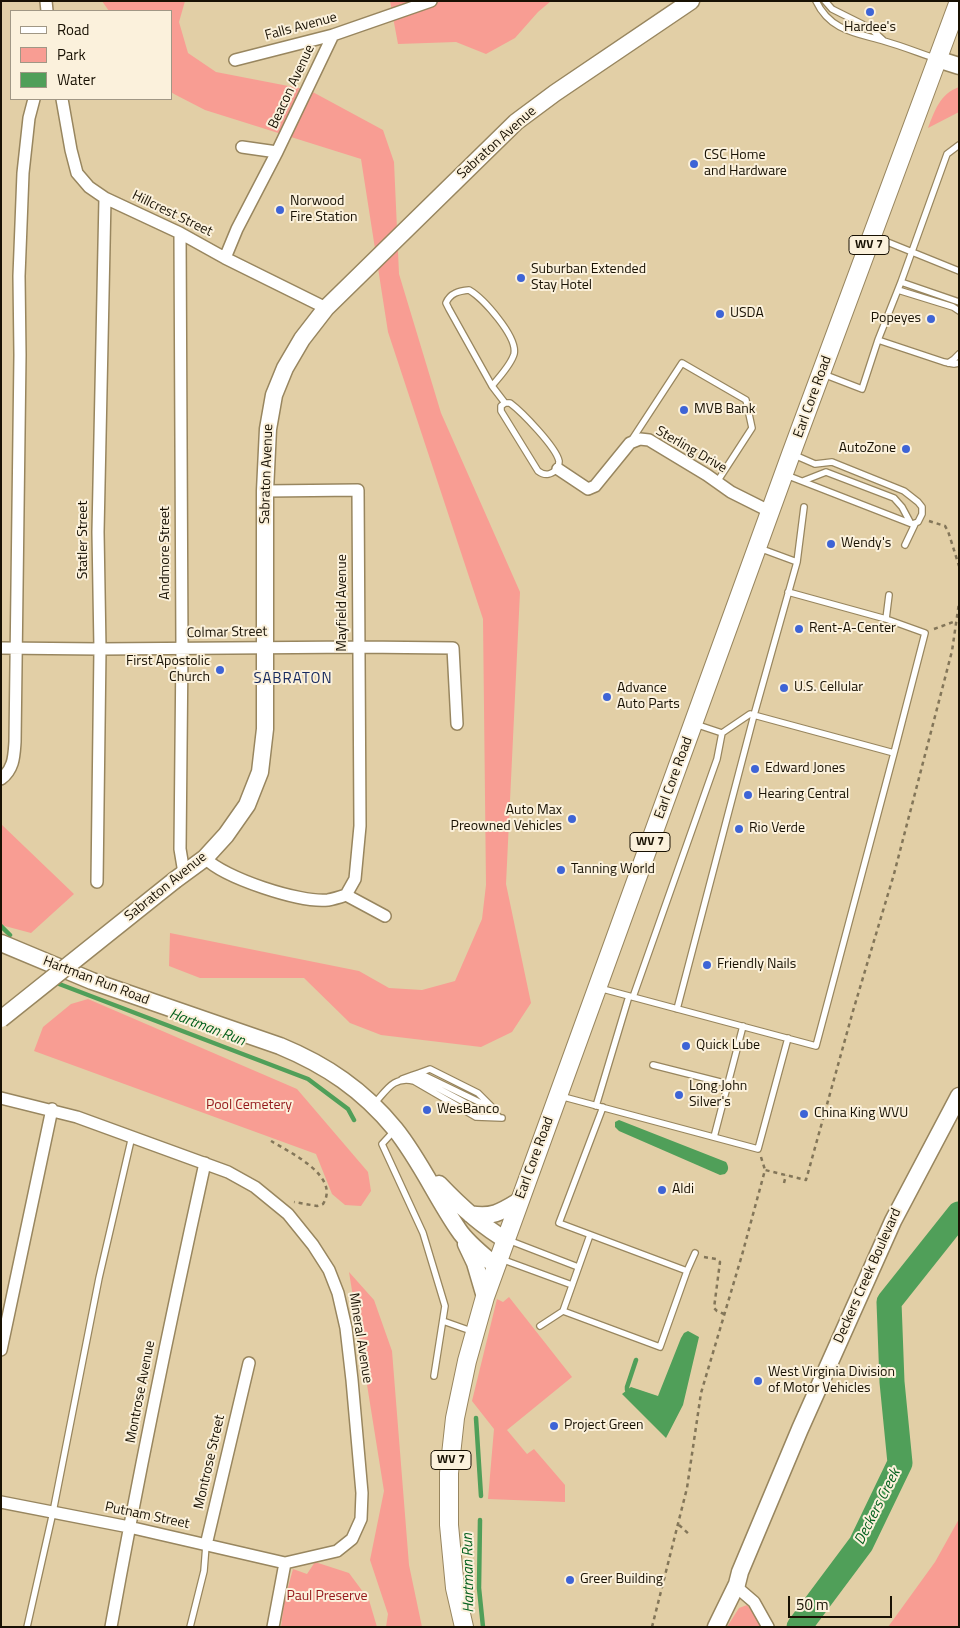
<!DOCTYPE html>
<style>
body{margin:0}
#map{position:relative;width:960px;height:1628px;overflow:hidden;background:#e2cfa6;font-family:"Titillium Web",sans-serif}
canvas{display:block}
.frame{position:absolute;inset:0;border:2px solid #181103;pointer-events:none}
.legend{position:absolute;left:10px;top:10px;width:162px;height:90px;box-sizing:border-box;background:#fbf1dc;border:1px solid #a09785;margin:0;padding:6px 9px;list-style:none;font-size:15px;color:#181103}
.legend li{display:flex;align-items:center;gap:10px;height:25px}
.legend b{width:25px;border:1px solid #a09785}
.scale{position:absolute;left:788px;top:1596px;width:104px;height:22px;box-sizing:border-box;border:2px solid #181103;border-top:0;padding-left:6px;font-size:15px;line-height:18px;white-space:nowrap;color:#181103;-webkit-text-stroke:4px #fbf1dc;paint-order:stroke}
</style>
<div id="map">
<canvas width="960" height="1628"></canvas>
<div class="frame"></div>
<ul class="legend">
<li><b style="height:6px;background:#fff"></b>Road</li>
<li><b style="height:14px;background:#f89d93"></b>Park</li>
<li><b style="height:14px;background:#509f59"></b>Water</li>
</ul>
<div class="scale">50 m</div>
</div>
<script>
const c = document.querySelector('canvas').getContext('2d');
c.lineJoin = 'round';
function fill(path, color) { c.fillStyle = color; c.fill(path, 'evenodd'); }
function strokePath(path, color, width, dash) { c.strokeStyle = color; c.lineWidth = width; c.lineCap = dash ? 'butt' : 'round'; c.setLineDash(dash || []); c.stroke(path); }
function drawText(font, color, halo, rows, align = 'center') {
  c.font = font + ' "Titillium Web",sans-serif'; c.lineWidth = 4; c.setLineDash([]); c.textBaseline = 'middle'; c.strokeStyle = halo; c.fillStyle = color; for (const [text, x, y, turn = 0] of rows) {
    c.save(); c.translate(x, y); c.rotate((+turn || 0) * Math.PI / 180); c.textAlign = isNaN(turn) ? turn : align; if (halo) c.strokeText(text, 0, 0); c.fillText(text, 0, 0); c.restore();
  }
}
fill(new Path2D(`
 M102 1H185L179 22 188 53 216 72 309 90 383 130 394 162 399 274 441 413 520 592 506 884 531 1003 512 1032 481 1047 381 1035 350 1023 304 978H200L169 966 170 933 359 971 389 988 422 990 455 981 482 919 486 885 483 619 388 332 361 159 205 110 174 94 171 92V11H109Z
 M390 1H551L538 12 515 38 486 54 456 42 398 44Z
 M959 87V112L928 128C935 110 940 94 959 87Z
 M1 824 74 894 31 933 1 925Z
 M88 999 297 1089 368 1172 371 1191 361 1206 345 1205 332 1194 316 1154 34 1051 43 1027 71 1004Z
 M349 1272 374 1300 392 1351 409 1565 422 1627H386L388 1614 370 1560 384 1491Z
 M509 1297 572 1377 507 1430 527 1454 534 1449 565 1485V1502L488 1499 494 1429 472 1401 497 1299 503 1302Z
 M959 1519V1627H888L935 1562Z
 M315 1562 349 1573 369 1600 377 1627H281L284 1602 293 1569 307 1574Z
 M747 1605 765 1627H727L739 1608Z`), '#f89d93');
fill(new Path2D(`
 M619 1120 726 1162C729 1167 729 1170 725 1174L720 1175 619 1131 615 1127V1122Z
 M688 1331 699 1337 683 1405 666 1438 622 1394 631 1387 658 1396 681 1338 684 1333Z`), '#509f59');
strokePath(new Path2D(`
 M1 926 10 935
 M54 982 308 1079 348 1109 354 1120
 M627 1390V1387L636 1360
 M476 1418 481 1496
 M480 1520 479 1588 483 1627`), '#509f59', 4.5);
strokePath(new Path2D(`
 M799 1627 861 1544 900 1463 892 1382 889 1302 959 1214`), '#509f59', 25);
const lane = new Path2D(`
 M816 1C830 31 857 33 884 41 902 46 919 53 937 59
 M825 1 832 9 870 28 883 40
 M875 237 959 271
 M901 282 959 302
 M898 290 953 307 959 311
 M878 340 944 362 954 364 959 363
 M948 363 954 359 959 354
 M823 374 862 389 878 340 901 282 947 154 959 145
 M492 386C499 377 511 365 514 354 518 337 483 298 469 290 459 291 450 293 446 303L449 309 492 386 505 403
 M505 403H510C522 412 556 447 559 461 559 463 558 467 558 469 551 474 546 477 538 471L501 411V406Z
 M631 441 682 363 746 400 752 428 717 482
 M786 475 912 524 918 522 922 514V507L918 502 904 491 832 462 815 464 792 454
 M803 481 826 472 894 498 902 507 910 522
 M905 545 915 524
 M759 548 797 562
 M788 592 886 619 925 633 894 753
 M886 619 889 595
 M599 988 816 1046 894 753 750 714 722 733 695 724
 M633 997 717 759 722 733
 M677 1009 754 715 797 562 804 507
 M653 1065 728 1084
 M419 1073 430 1069 478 1093 492 1107
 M413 1075 419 1073 479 1102 494 1112
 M402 1079 413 1075 475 1108 498 1116
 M560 1096 758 1149 788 1038
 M374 1104C387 1090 393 1076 414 1081L476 1117 502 1118
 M596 1106 629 996
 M394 1131 382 1144 423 1233 445 1306 434 1376
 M714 1137 743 1026
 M508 1240 578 1267
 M501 1259 572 1285
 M687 1271 695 1253
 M563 1311 660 1347 687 1271 559 1223 603 1107
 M443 1321 474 1332
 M540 1326 563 1311 590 1235
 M27 1627 53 1512 99 1278 132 1136
 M190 1627 204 1571 206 1545`);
const street = new Path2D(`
 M46 1 47 11
 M235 60 333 35 431 1
 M62 99 71 150 77 173 89 187 105 198 180 233 225 258 326 308
 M242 147 277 152
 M180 233 182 648 180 849 184 873
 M225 258 237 229 277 152 333 35
 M558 469 588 489 595 486 630 443 640 439 649 440 707 475 731 492 771 512
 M265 491 358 490 360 826 355 879 346 895
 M1 648 100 649 359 647 453 648 457 724
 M1 779C14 769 14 756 15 742L20 355 19 276 23 173 29 118 34 99
 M205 858C224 878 300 903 328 900 334 899 340 897 346 895L385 916
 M97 882 100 649 98 532 105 198
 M1 1098 77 1117 228 1172 255 1187 288 1214 313 1245 329 1270 338 1293 346 1328 352 1380 362 1493 361 1519 352 1539 337 1551 285 1563 129 1527 1 1502
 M1 1350 52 1109
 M206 1545 249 1363
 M737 1584 740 1590 754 1602 768 1627
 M111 1627C139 1472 171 1317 205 1163
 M273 1627 285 1563`);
const secondary = new Path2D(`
 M937 59 959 66
 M175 880 205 858 226 835 247 805 260 772 265 729V491L268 429 274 395 285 368 302 339 326 308 516 122 555 93 691 1
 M1 943 92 981 280 1046C326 1065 363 1090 395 1129 420 1160 436 1197 458 1229 467 1243 483 1255 496 1266
 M439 1184C459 1205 480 1225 506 1240
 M470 1214C492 1218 501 1212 519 1201
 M466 1244 475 1263 485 1297
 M716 1627 737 1584 740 1572 800 1429 893 1221 959 1096`);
const primary = new Path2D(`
 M464 1627 455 1588 449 1525V1473L455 1418 467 1361 485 1297 791 454 959 1`);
strokePath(lane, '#98865f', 8);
strokePath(street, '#98865f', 14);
strokePath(secondary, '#98865f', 19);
strokePath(primary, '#98865f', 20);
strokePath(new Path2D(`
 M929 521 945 526 948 531 959 566
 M934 629 956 621
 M271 1141C289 1152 341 1176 323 1204L317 1206 294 1202
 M761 1157 765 1170
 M784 1183 786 1175
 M704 1257 716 1259 720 1262 714 1308 717 1311 724 1314
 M679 1525 690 1535
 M652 1627 687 1488 701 1393 742 1255 765 1170 806 1180 853 1011 894 874 952 651 959 603`), '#837659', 2.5, [4, 4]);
strokePath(lane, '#fff', 5.5);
strokePath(street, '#fff', 11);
strokePath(secondary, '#fff', 16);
strokePath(primary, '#fff', 18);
const secondaryBridge = new Path2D(`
 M1 1019 175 880`);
strokePath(secondaryBridge, '#98865f', 19, []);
strokePath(secondaryBridge, '#fff', 16);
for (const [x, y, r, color] of [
 [870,12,5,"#3e64d6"],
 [694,164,5,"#3e64d6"],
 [280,210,5,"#3e64d6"],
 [521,278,5,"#3e64d6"],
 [720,314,5,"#3e64d6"],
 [931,319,5,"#3e64d6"],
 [684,410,5,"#3e64d6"],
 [906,449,5,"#3e64d6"],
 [831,544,5,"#3e64d6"],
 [799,629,5,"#3e64d6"],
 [220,670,5,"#3e64d6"],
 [784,688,5,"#3e64d6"],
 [607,697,5,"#3e64d6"],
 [755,769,5,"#3e64d6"],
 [748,795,5,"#3e64d6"],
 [572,819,5,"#3e64d6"],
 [739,829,5,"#3e64d6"],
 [561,870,5,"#3e64d6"],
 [707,965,5,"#3e64d6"],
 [686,1046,5,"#3e64d6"],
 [679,1095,5,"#3e64d6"],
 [427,1110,5,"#3e64d6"],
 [804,1114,5,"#3e64d6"],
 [662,1190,5,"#3e64d6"],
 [758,1381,5,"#3e64d6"],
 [554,1426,5,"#3e64d6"],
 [570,1580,5,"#3e64d6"]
]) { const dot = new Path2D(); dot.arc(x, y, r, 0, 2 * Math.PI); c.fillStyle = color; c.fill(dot); strokePath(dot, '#fbf1dc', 2); }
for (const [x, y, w] of [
 [869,245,40],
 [650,842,40],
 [451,1460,40]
]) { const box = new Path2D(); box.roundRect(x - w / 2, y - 9.5, w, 19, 4); c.fillStyle = '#fbf1dc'; c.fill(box); strokePath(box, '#181103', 1); }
drawText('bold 12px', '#181103', null, [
 ["WV 7",869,245],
 ["WV 7",650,842],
 ["WV 7",451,1460]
]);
drawText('14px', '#181103', '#fbf1dc', [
 ["Falls Avenue",301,27,-15],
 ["Beacon Avenue",292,87,-65],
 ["Sabraton Avenue",497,143,-42],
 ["Hillcrest Street",172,214,26],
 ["Earl Core Road",813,397,-70],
 ["Sterling Drive",691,450,30],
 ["Sabraton Avenue",267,474,-88],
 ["Statler Street",84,540,-90],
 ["Andmore Street",166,553,-90],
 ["Mayfield Avenue",343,603,-90],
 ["Colmar Street",227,633,-1],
 ["Earl Core Road",674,778,-70],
 ["Sabraton Avenue",166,887,-39],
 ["Hartman Run Road",96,981,21],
 ["Earl Core Road",535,1158,-70],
 ["Deckers Creek Boulevard",868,1276,-66],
 ["Mineral Avenue",360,1338,81],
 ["Montrose Avenue",141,1392,-79],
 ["Montrose Street",210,1462,-77],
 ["Putnam Street",147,1516,12]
]);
drawText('14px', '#181103', '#fbf1dc', [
 ["Hardee's",870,28,"center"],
 ["CSC Home",704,156],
 ["and Hardware",704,172],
 ["Norwood",290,202],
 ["Fire Station",290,218],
 ["Suburban Extended",531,270],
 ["Stay Hotel",531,286],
 ["USDA",730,314],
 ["Popeyes",921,319,"right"],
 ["MVB Bank",694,410],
 ["AutoZone",896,449,"right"],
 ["Wendy's",841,544],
 ["Rent-A-Center",809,629],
 ["First Apostolic",210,662,"right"],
 ["Church",210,678,"right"],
 ["U.S. Cellular",794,688],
 ["Advance",617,689],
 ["Auto Parts",617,705],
 ["Edward Jones",765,769],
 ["Hearing Central",758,795],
 ["Auto Max",562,811,"right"],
 ["Preowned Vehicles",562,827,"right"],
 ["Rio Verde",749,829],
 ["Tanning World",571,870],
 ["Friendly Nails",717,965],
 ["Quick Lube",696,1046],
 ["Long John",689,1087],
 ["Silver's",689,1103],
 ["WesBanco",437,1110],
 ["China King WVU",814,1114],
 ["Aldi",672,1190],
 ["West Virginia Division",768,1373],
 ["of Motor Vehicles",768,1389],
 ["Project Green",564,1426],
 ["Greer Building",580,1580]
], 'left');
drawText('14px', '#94181a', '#fbf1dc', [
 ["Pool Cemetery",249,1106],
 ["Paul Preserve",327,1597]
]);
c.letterSpacing = '1px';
drawText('15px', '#15285e', '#fbf1dc', [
 ["SABRATON",293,679]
]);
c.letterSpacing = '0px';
drawText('italic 15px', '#03601d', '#fbf1dc', [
 ["Hartman Run",207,1028,21],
 ["Deckers Creek",878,1507,-63],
 ["Hartman Run",469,1573,-91]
]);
</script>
